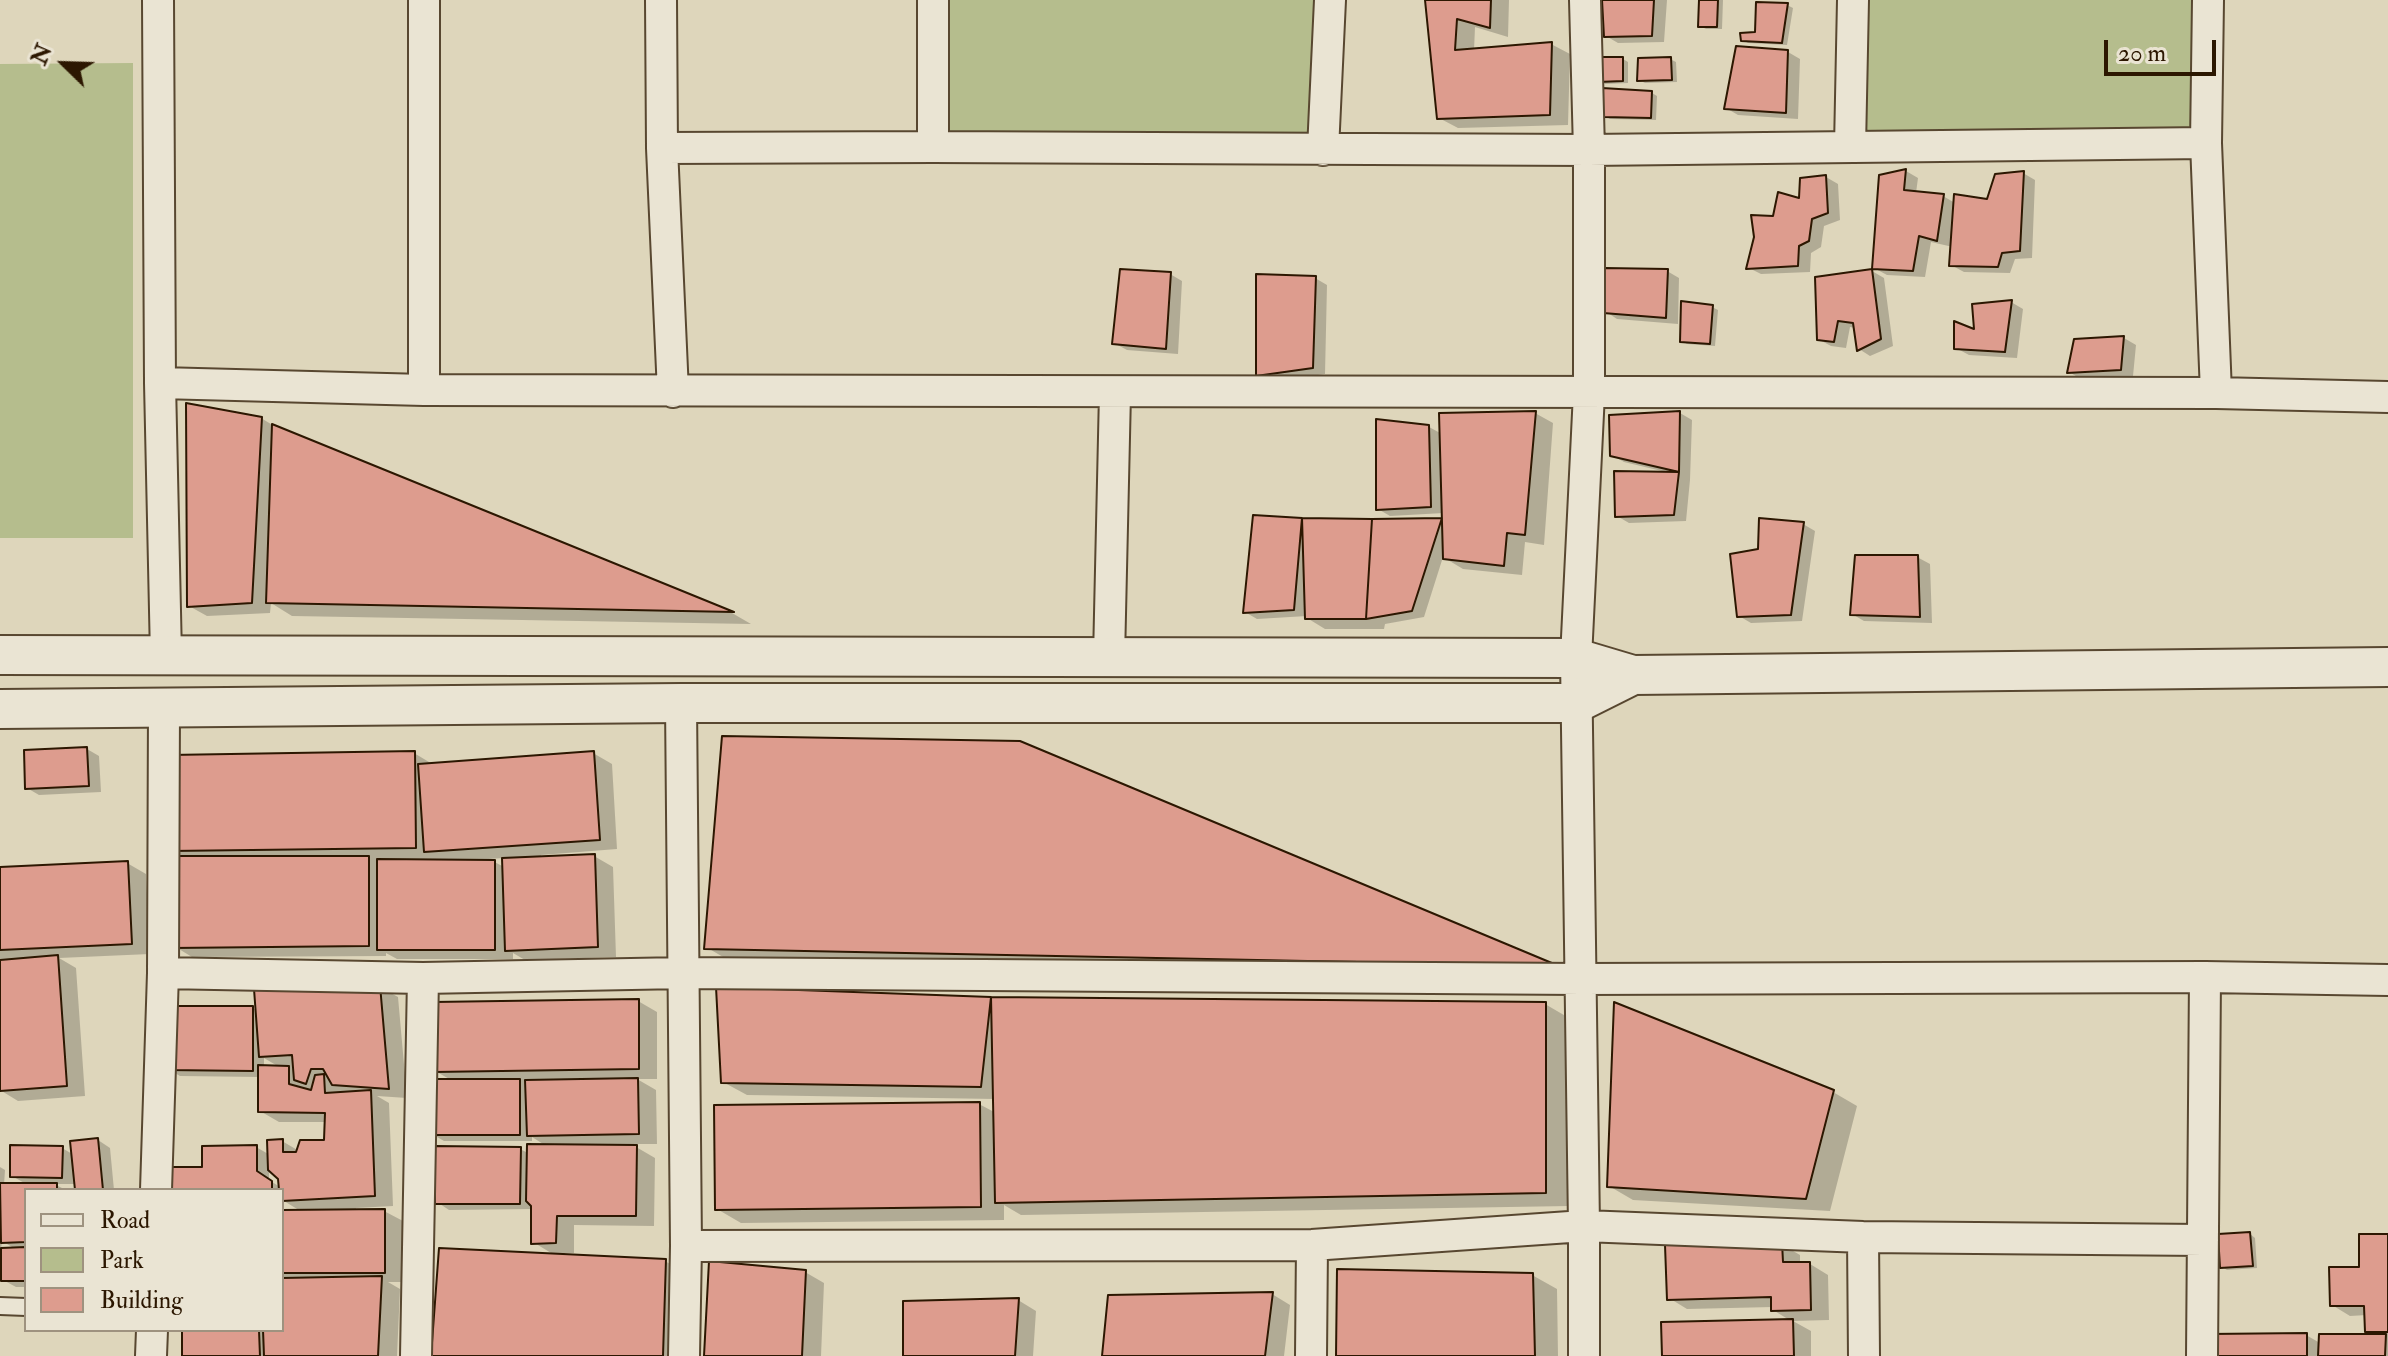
<!DOCTYPE html>
<style>
body{margin:0}
#map{position:relative;width:2388px;height:1356px;overflow:hidden;background:#ded6bb;font-family:"IM FELL Double Pica",serif}
canvas{display:block}
.legend{position:absolute;left:24px;top:1188px;width:260px;height:144px;box-sizing:border-box;background:#eae4d3;border:2px solid #9e927f;margin:0;padding:10px 14px;list-style:none;font-size:24px;color:#2c1701}
.legend li{display:flex;align-items:center;gap:16px;height:40px}
.legend b{width:40px;border:2px solid #9e927f}
.north{position:absolute;left:24px;top:24px;width:80px;height:80px;-webkit-text-stroke:6px #eae4d3;paint-order:stroke;rotate:293deg;font-size:22px;font-weight:700;line-height:32px;text-align:center;color:#2c1701}
.north::after{content:'';display:block;margin:auto;width:28px;height:36px;background:#2c1701;clip-path:polygon(50% 0,100% 100%,50% 72%,0 100%)}
.scale{position:absolute;left:2104px;top:40px;width:112px;height:36px;box-sizing:border-box;border:4px solid #2c1701;border-top:0;padding-left:10px;font-size:24px;line-height:28px;white-space:nowrap;color:#2c1701;-webkit-text-stroke:6px #eae4d3;paint-order:stroke}
</style>
<div id="map">
<canvas width="2388" height="1356"></canvas>
<ul class="legend">
<li><b style="height:10px;background:#eae4d3"></b>Road</li>
<li><b style="height:22px;background:#b5bd8d"></b>Park</li>
<li><b style="height:22px;background:#dd9c8e"></b>Building</li>
</ul>
<div class="north">N</div>
<div class="scale">20 m</div>
</div>
<script>
const c = document.querySelector('canvas').getContext('2d');
c.lineJoin = 'round';
function fill(path, color) { c.fillStyle = color; c.fill(path, 'evenodd'); }
function strokePath(path, color, width, dash) { c.strokeStyle = color; c.lineWidth = width; c.lineCap = dash ? 'butt' : 'round'; c.setLineDash(dash || []); c.stroke(path); }
fill(new Path2D(`
 M933 0H1330L1323 149 933 146Z
 M1853 0H2208L2206 143 1850 147Z
 M133 63V538H0V64Z`), '#b5bd8d');
fill(new Path2D(`
 M1427 0H1509L1508 37 1475 27 1474 51 1551 44 1570 54 1568 125 1458 128 1439 118Z
 M1604 0H1667L1664 42 1618 43 1606 36Z
 M1701 0H1723L1722 29H1706L1700 26Z
 M1787 5 1793 8 1787 45 1748 43 1742 40 1757 34Z
 M1788 52 1800 59 1798 119 1738 115 1726 108Z
 M1623 59 1628 62V83L1605 84 1600 81Z
 M1670 59 1676 62 1677 82 1645 83 1639 80Z
 M1652 93 1657 96 1656 120 1610 119 1605 116Z
 M1906 171 1918 178 1916 193 1943 196 1955 203 1988 201 2023 173 2035 180 2032 258 2015 259 2010 273 1964 272 1951 265 1953 247 1931 242 1925 277 1887 275 1874 268Z
 M1826 177 1838 184 1840 220 1824 226 1821 247 1811 253 1810 272 1761 274 1749 268 1775 219 1801 201Z
 M1667 271 1679 278 1678 324 1617 319 1605 311Z
 M1872 271 1884 278 1893 346 1870 356 1859 349 1855 328 1850 327 1846 348 1831 346 1818 339Z
 M1170 274 1182 281 1178 354 1127 350 1114 343Z
 M1315 278 1327 285 1325 374 1270 382 1258 375Z
 M2011 302 2023 309 2017 358 1969 355 1956 348Z
 M1712 307 1718 310 1715 346 1687 344 1682 341Z
 M2124 338 2136 345 2133 376 2081 379 2069 372 2075 341Z
 M1535 413 1553 423 1544 545 1525 542 1522 575 1463 569 1443 557 1424 617 1385 624 1384 629H1325L1307 618V616L1257 619 1245 612 1302 520H1444V513L1390 516 1378 509 1429 427 1442 434Z
 M1680 413 1692 420 1690 480 1686 521 1629 523 1617 516 1666 472 1624 462 1612 455Z
 M261 418 279 429 732 613 751 624 292 616 271 603 270 613 207 616 189 606Z
 M1803 524 1815 531 1802 621 1751 623 1739 616 1760 550Z
 M1917 557 1930 564 1932 623 1864 621 1852 614Z
 M724 739 1558 968 730 961 706 947Z
 M87 749 99 756 101 792 39 795 27 788Z
 M414 753 434 765 593 753 612 764 617 849 541 855V858L594 856 613 867 616 957 525 960 513 953V959H397L386 953V956L192 957 174 946 186 858 172 850ZM504 858V867L489 859Z
 M127 863 146 874 150 954 59 958 76 968 85 1096 18 1101 0 1090V869Z
 M380 987 398 997 407 1098 377 1096 389 1103 393 1206 356 1208V1211H384L403 1221V1282H388L400 1289 397 1356H184V1330H282V1190H169L204 1169 256 1147 270 1155 282 1141 299 1151 326 1142 327 1122H279L260 1111V1077L180 1076 168 1069 253 1008 258 1011ZM264 1058 281 1068 264 1067ZM269 1167 280 1178V1187L269 1180ZM284 1201 302 1212H284Z
 M718 989 991 999 1545 1004 1569 1018 1570 1206 1021 1215 1004 1205V1220L741 1223 717 1209 979 1104 996 1113 995 1099 747 1095 723 1082Z
 M638 1001 657 1012V1079H637L656 1090 657 1144H631L655 1158 654 1226 574 1225V1253H565V1256L665 1261 689 1275 687 1356H433L556 1256 533 1242V1209L449 1210 437 1202 520 1149 528 1153 548 1147 532 1137V1141H444L432 1134 453 1081 435 1071Z
 M1833 1092 1857 1106 1830 1211 1633 1200 1609 1186Z
 M98 1140 110 1148 114 1190H77V1184H54L66 1190H26V1287H16L3 1280V1271H0V1167L5 1170 4 1185H28L12 1176 62 1148 74 1155ZM2 1241 17 1250H1Z
 M2250 1234 2255 1238 2257 1268 2227 1270 2222 1267Z
 M2388 1236V1356H2210L2306 1335 2320 1343 2376 1336 2367 1331V1315L2350 1316 2332 1305Z
 M1781 1244 1800 1255V1264H1810L1828 1275 1829 1320 1793 1321 1811 1331V1356H1664L1791 1321 1773 1310V1307L1687 1309 1669 1298Z
 M805 1272 824 1283 821 1356H706Z
 M1532 1275 1557 1289 1558 1356H1338Z
 M1272 1294 1290 1305 1284 1356H1104Z
 M1018 1300 1036 1311 1033 1356H905Z`), '#0003');
const building = new Path2D(`
 M1425 0H1491L1490 28 1457 19 1455 50 1552 42 1550 115 1437 119Z
 M1602 0H1654L1652 36 1604 37Z
 M1699 0H1718L1717 27H1698Z
 M1756 2 1788 3 1782 43 1741 41 1740 33 1755 32Z
 M1736 46 1788 50 1786 113 1724 109Z
 M1598 57H1623V81L1598 82Z
 M1671 57 1672 80 1637 81 1638 58Z
 M1602 88 1652 91 1651 118 1603 117Z
 M1906 169 1904 190 1944 194 1937 241 1919 236 1913 271 1872 269 1879 175Z
 M2024 171 2020 251 2002 253 1998 267 1949 266 1954 194 1987 199 1995 174Z
 M1826 175 1828 213 1812 219 1809 241 1799 246 1798 266 1746 269 1754 237 1751 215 1773 216 1778 192 1799 198 1800 178Z
 M1604 268 1668 269 1666 318 1603 313Z
 M1120 269 1171 272 1166 349 1112 344Z
 M1872 269 1881 339 1857 351 1853 323 1838 321 1834 342 1817 340 1815 277Z
 M1256 274 1316 276 1313 368 1256 376Z
 M2012 300 2005 352 1954 349V321L1974 329 1972 304Z
 M1681 301 1713 305 1710 344 1680 342Z
 M2124 336 2121 370 2067 373 2074 339Z
 M186 403 262 417 252 603 187 607Z
 M1536 411 1525 535 1507 533 1504 566 1443 559 1439 413Z
 M1680 411 1679 472 1610 456 1609 415Z
 M1376 419 1429 425 1431 507 1376 510Z
 M272 424 734 612 266 603Z
 M1614 471 1679 472 1674 515 1615 517Z
 M1253 515 1302 518 1294 610 1243 613Z
 M1302 518 1372 519 1366 619H1305Z
 M1442 518 1412 611 1366 619 1372 519Z
 M1759 518 1804 522 1791 615 1737 617 1730 554 1758 549Z
 M1855 555H1918L1920 617 1850 615Z
 M722 736 1020 741 1559 966 704 949Z
 M87 747 89 786 25 789 24 750Z
 M415 751 416 848 170 851 169 755Z
 M594 751 600 840 424 852 418 764Z
 M595 854 598 947 505 951 502 858Z
 M172 856H369V946L172 948Z
 M377 859 495 860V950H377Z
 M128 861 132 944 0 950V867Z
 M58 955 67 1086 0 1091V960Z
 M380 985 389 1089 332 1085 323 1069H311L306 1084 294 1080 292 1055 259 1057 254 989Z
 M716 987 991 997 981 1087 721 1083Z
 M991 997 1546 1002V1193L995 1203Z
 M639 999V1069L433 1072V1002Z
 M1614 1002 1834 1090 1806 1199 1607 1187Z
 M166 1006H253V1071L166 1070Z
 M258 1065 289 1066V1084L311 1090 315 1075 324 1074 325 1093 371 1090 375 1196 282 1201V1190H279L278 1179 268 1170 267 1140 283 1139V1152H296L300 1140H324L325 1113 258 1112Z
 M638 1078 639 1134 527 1136 525 1080Z
 M430 1079H520V1135H430Z
 M980 1102 981 1207 715 1210 714 1105Z
 M98 1138 103 1190H75L70 1141Z
 M527 1144 637 1145 636 1216H557L556 1243 531 1244V1206L526 1201Z
 M10 1145 63 1146 62 1178 10 1177Z
 M257 1145V1171L272 1181V1190H167V1167H202V1146Z
 M435 1146 521 1147 520 1204H435Z
 M0 1183H57V1190H26V1242L1 1243Z
 M385 1209V1273H282V1210Z
 M2250 1232 2253 1266 2220 1268 2218 1234Z
 M2359 1234H2388V1332H2365L2364 1306H2330L2329 1267H2359Z
 M1782 1242 1783 1262H1810L1811 1310 1771 1311V1297L1667 1300 1665 1245Z
 M26 1247V1281H1V1248Z
 M439 1248 666 1259 663 1356H431Z
 M709 1261 806 1270 802 1356H704Z
 M1337 1269 1533 1273 1535 1356H1336Z
 M382 1276 378 1356H264L263 1330H282V1278Z
 M1273 1292 1265 1356H1102L1108 1295Z
 M1019 1298 1015 1356H903V1301Z
 M1793 1319 1794 1356H1662L1661 1322Z
 M182 1330H259L260 1356H182Z
 M2307 1333V1356H2208V1334Z
 M2319 1334H2386L2385 1356H2318Z`);
fill(building, '#dd9c8e');
strokePath(building, '#2c1701', 2);
const service = new Path2D(`
 M0 1306 26 1307`);
const minor = new Path2D(`
 M158 0 160 383 166 656
 M661 0 662 148 673 392
 M933 0V147
 M2208 0 2206 143 2216 393
 M1850 147 1853 0
 M662 148 933 147 1589 150 2206 143
 M1323 150 1330 0
 M160 383 424 390 2216 393 2388 397
 M424 390V0
 M1109 658 1115 393
 M681 703 686 1246 684 1356
 M163 973 423 978 683 973 1581 979 2205 977 2388 980
 M156 1190 163 973 164 707
 M1863 1237 1864 1356
 M686 1246 1312 1245 1584 1226 1863 1237 2203 1240
 M151 1356 152 1330
 M416 1356 423 978
 M1311 1356 1312 1245
 M1584 1356V1226L1576 658 1589 393V150L1585 0
 M2202 1356 2205 977`);
const tertiary = new Path2D(`
 M0 655 1576 658 1633 675 2388 667
 M0 709 681 703H1577L1633 675`);
strokePath(service, '#584730', 20);
strokePath(minor, '#584730', 34);
strokePath(tertiary, '#584730', 42);
strokePath(service, '#eae4d3', 16);
strokePath(minor, '#eae4d3', 30);
strokePath(tertiary, '#eae4d3', 38);
</script>
